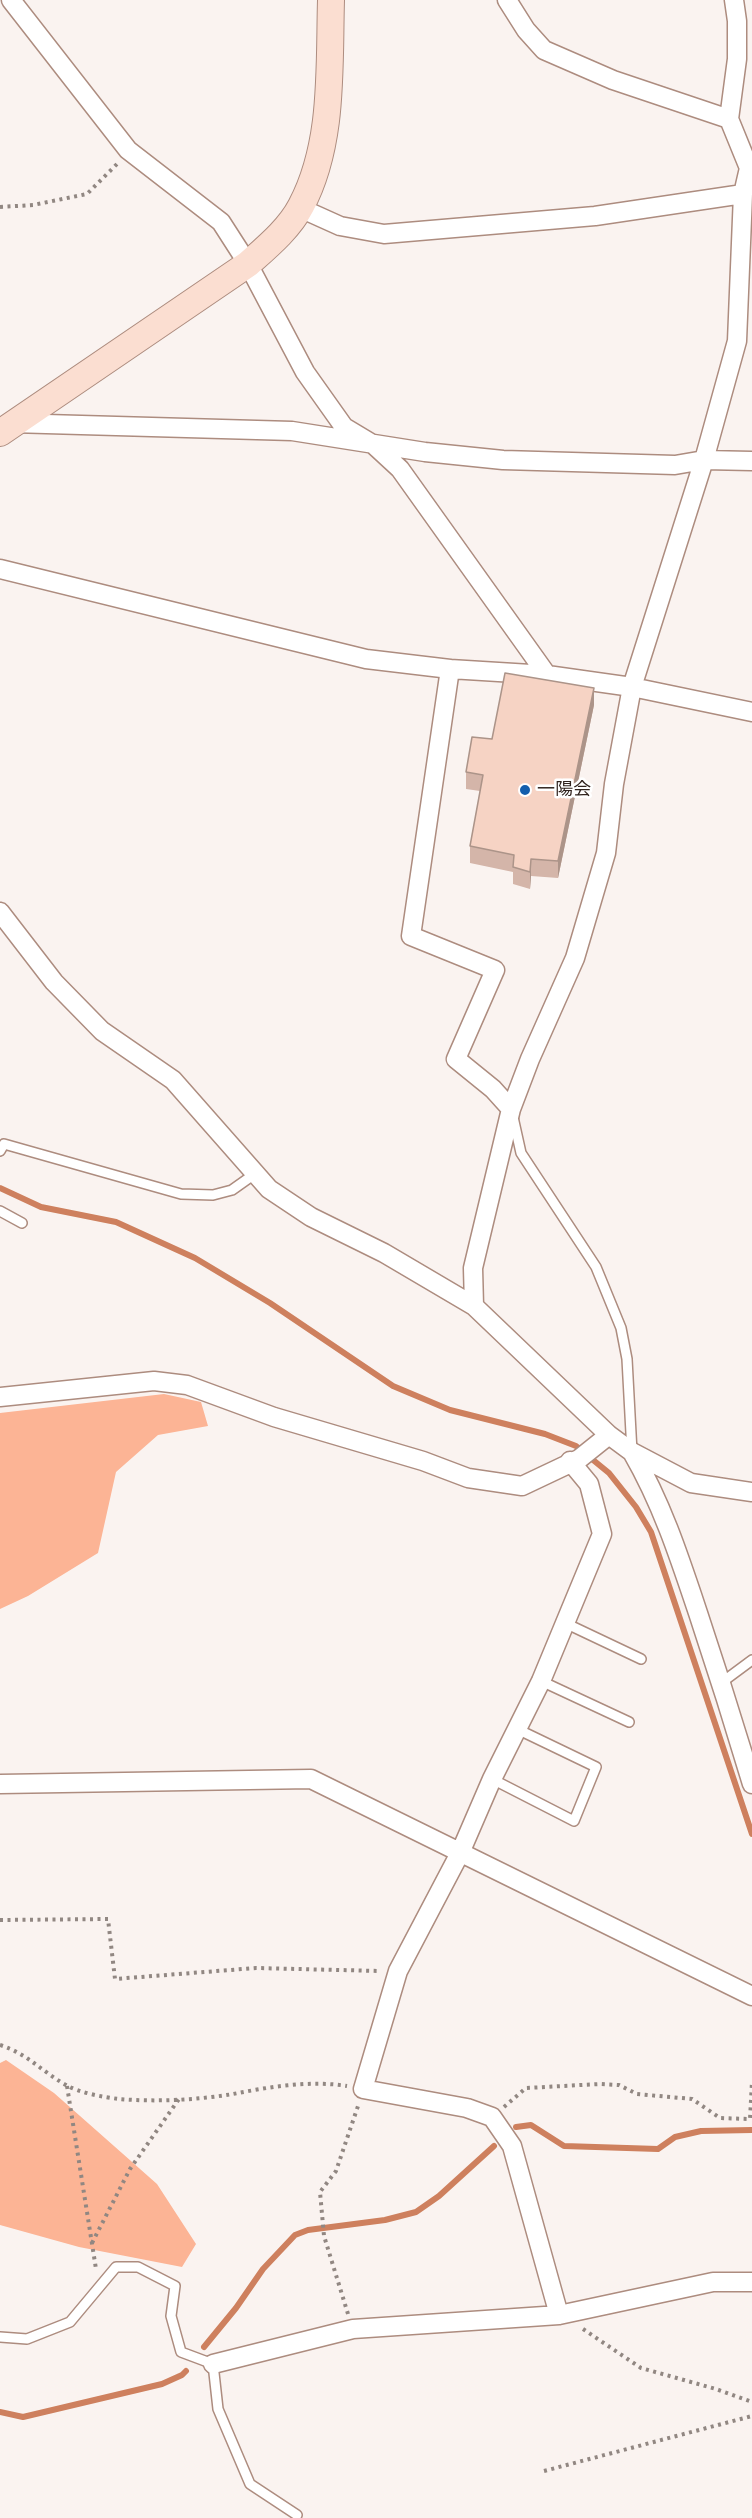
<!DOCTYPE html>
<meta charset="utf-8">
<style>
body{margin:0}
canvas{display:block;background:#faf3f0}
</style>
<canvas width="752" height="2518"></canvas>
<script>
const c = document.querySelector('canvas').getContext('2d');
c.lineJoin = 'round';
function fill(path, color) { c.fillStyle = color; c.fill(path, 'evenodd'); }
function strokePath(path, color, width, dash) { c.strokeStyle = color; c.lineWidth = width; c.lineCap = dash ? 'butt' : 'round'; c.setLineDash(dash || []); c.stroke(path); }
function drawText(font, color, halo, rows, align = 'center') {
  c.font = font + ' "Noto Serif","Noto Sans JP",serif'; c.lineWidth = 5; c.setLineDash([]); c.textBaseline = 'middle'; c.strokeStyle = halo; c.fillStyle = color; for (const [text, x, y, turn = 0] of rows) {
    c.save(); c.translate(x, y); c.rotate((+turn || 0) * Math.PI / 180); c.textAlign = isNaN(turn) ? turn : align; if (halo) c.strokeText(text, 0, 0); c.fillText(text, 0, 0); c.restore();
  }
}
fill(new Path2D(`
 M164 1394 201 1402 208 1426 158 1435 116 1472 98 1553 28 1596 0 1609V1413Z
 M6 2060 54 2093 157 2184 196 2244 182 2267 79 2247 0 2225V2063Z`), '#fcb495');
strokePath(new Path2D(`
 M0 1188 41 1207 116 1222 195 1258 270 1303 393 1386 450 1410 545 1434 576 1446 609 1473 636 1507 651 1532 752 1834
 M516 2127 531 2125 564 2146 658 2149 675 2137 701 2131 752 2130
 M204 2347 236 2308 263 2269 295 2235 308 2230 385 2220 416 2212 439 2196 494 2146
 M0 2412 23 2417 162 2384 182 2375 186 2371`), '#ce805e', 6);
const lane = new Path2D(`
 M513 1117 521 1153 596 1267 621 1328 627 1359 632 1452
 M0 1151 4 1144 181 1194 213 1195 232 1190 256 1173
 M0 1211 22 1223
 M565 1623 641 1659
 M541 1681 629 1722
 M721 1683 752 1660
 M492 1779 574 1821 596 1767 517 1729
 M0 2337 27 2339 70 2322 116 2267H138L175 2286 171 2316 181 2352 213 2364 218 2409 250 2484 297 2515`);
const street = new Path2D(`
 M11 0 128 150 221 222 248 264 305 372 344 427 374 445 400 469 547 675
 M507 0 526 30 544 50 613 80 729 119
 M300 208 340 226 384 234 595 216 743 194
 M11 423 292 431 425 452 503 460 675 465 704 460 752 461
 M0 569 366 659 450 669 547 675 632 687 752 712
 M450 669 411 936 495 970 456 1059 493 1089 511 1109
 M0 912 54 982 102 1031 173 1080 269 1189 311 1217 384 1253 474 1306 609 1435 632 1452 691 1483 752 1492
 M474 1306 473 1268 511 1109 530 1059 575 958 606 853 614 784 632 687 704 460 737 341 743 194 749 168 729 119 737 59V21L734 0
 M0 1397 154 1381 187 1385 274 1417 423 1461 468 1478 522 1486 579 1459 609 1435
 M632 1452C662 1504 679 1556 698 1613 717 1670 735 1727 752 1784
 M0 1784 311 1779 752 1996
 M559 2315 512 2146 492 2117 467 2108 363 2089 398 1971 460 1853 492 1779 541 1681 602 1534 589 1484 570 1461
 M213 2364 353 2329 559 2315 713 2282H752`);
const secondary = new Path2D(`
 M0 433 248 264C267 247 289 229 301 206 334 144 329 68 331 0`);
strokePath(lane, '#ad8c7f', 12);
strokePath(street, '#ad8c7f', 21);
strokePath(secondary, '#ad8c7f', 28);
strokePath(new Path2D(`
 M0 207 33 205 87 194 117 164
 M0 1920 108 1919 115 1979 256 1968 381 1971
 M0 2045C28 2054 41 2071 66 2085 80 2093 103 2097 119 2099 156 2102 197 2100 233 2094 269 2087 310 2080 347 2086
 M67 2086 96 2269
 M504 2107 526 2088 600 2084 619 2085 637 2094 692 2099 720 2118 750 2119 752 2081
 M92 2243 130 2169 179 2099
 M348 2314 324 2236 320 2192 336 2171 358 2106
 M583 2329 641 2368 716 2389 752 2402
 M544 2471 752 2416`), '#918782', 4, [3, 4.5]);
strokePath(lane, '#fff', 9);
strokePath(street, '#fff', 18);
strokePath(secondary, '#fbded1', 26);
fill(new Path2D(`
 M594 705 558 878 531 876 530 889 513 884V872L470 863V846L480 791 466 789V772L492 739Z`), '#d4b5a9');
fill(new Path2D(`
 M594 688V705L558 878V861Z
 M531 859V876L530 889V872Z`), '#ac9489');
const building = new Path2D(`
 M505 673 594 688 558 861 531 859 530 872 513 867 514 855 470 846 483 775 466 772 472 737 492 739Z`);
fill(building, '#f6d3c4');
strokePath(building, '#ac9489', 1.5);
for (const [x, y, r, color] of [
 [525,790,6,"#145ead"]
]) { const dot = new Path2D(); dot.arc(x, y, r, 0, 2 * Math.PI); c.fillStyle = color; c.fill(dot); strokePath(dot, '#fff', 2); }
drawText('18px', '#30231d', '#fff', [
 ["一陽会",537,790]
], 'left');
</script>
